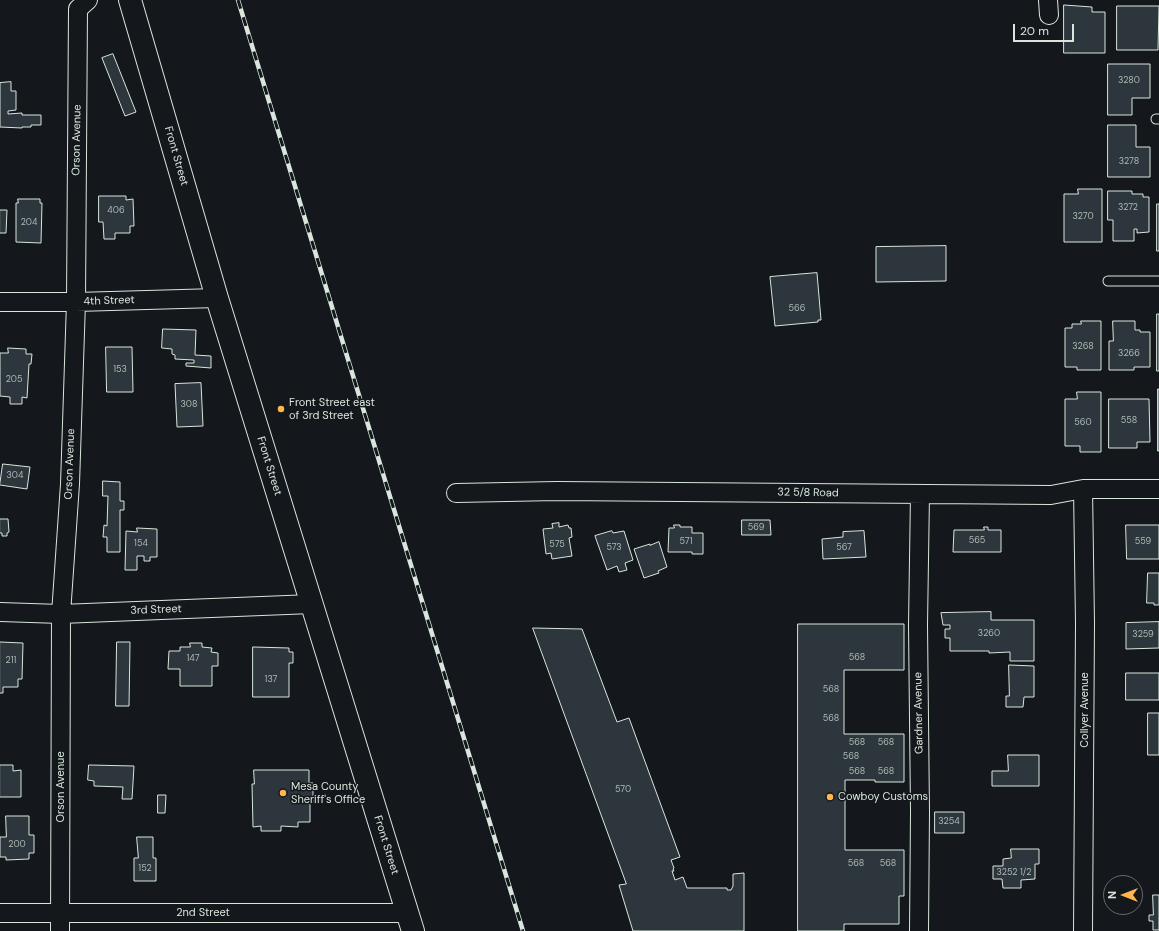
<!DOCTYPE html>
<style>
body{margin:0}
#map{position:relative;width:1159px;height:931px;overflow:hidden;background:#14181c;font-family:"DM Sans",sans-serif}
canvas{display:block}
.north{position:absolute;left:1103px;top:875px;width:40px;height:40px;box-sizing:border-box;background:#14181c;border:1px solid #626a69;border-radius:50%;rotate:270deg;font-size:11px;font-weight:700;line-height:16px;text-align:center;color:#d8e6dc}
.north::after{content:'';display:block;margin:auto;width:14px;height:18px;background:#ffb74d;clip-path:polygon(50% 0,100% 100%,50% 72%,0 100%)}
.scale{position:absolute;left:1013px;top:24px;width:61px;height:18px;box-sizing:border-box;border:2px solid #d8e6dc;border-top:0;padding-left:5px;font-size:12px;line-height:14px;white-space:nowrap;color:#d8e6dc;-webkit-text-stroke:3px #14181c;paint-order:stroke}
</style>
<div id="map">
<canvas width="1159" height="931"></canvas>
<div class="north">N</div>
<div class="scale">20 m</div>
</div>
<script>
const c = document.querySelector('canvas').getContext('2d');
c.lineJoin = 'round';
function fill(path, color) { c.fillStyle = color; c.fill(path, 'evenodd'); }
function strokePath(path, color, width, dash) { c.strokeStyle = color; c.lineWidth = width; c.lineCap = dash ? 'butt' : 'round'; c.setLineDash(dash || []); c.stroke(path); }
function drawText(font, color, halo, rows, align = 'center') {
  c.font = font + ' "DM Sans",sans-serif'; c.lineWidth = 3; c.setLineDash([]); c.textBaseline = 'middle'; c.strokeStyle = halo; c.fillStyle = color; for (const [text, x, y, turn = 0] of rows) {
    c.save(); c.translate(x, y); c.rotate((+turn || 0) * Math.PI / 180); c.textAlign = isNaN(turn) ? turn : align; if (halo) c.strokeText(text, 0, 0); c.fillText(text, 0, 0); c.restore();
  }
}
const building = new Path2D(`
 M1064 5 1092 7V12H1105V53H1064Z
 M1117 6H1159L1158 50H1117Z
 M113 54 136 112 125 116 102 58Z
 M1108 64H1150V98H1132V115H1108Z
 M11 82V91H16V110L8 111V114L22 113V115H41V125H31V127H22V128L0 127V83Z
 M1108 125H1136V147H1150V177H1108Z
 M1078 189H1102V242H1064V194H1078Z
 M1108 191H1132V194H1143V197H1149V232L1137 233V229H1134V241H1113V220H1108Z
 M99 196H126V200L133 199 134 226H130V233H115V239H104L103 222H99Z
 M18 199H40V203H42L41 243 16 242V203H18Z
 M1157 204H1159V251H1157Z
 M0 210H7L6 233H0Z
 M946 246V281L876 282V247Z
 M817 273 821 320H818V322L775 326 770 277Z
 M1157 314H1159V371H1157Z
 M1081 321H1101V370H1077V367H1065V328H1072V324H1081Z
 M1113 321H1135V330H1140V332H1150V367H1134V370H1109V341H1113Z
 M163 329 196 330 195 355 211 356V368L186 366V363H194V360L175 359V355L172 354V349L162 348Z
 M106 347H132L133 392H107Z
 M8 348 26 349V354H32L31 364H29L27 398 22 397V404H10V397L0 396V353H8Z
 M201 383 203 426 177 427 175 384Z
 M1158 389H1159V451H1158Z
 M1077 392H1101V452H1080V446H1065V399H1077Z
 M1109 399H1149L1150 442H1137V448H1109Z
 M3 464 30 467 27 489 0 485Z
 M103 481 120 482V501H124V510H120V552H107V537H103L104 525 107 526 108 496H103Z
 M0 519H8L9 532 7 533V536H2V533H0Z
 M742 520H770L771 535H742Z
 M559 523V527L568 525 569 528H571L572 537 569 538 572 556 552 559 551 553 546 554 543 529 553 528 552 524Z
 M674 525H680V527H692V533H703V554H692V552H668L669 528H674Z
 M1126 525H1159V559H1127Z
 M984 527H988V530H1001V552H953L954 530H984Z
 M137 528 157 529V557H150V561H144V556H137V570H125L126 531 137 532Z
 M612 531 613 533 624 531 633 560 625 563 627 570 619 572 617 566 607 570 595 536Z
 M864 531 866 557 823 559 822 539 843 537V532Z
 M659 542 667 567 658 571 659 573 644 578 634 549 650 544V545Z
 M1148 573H1159V605H1154V603H1147Z
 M991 612V620H1034V661H1010V652L989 653V651H950V638H945V629H950V625H943L941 613Z
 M1159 622V648L1126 649V623Z
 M798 624H904V670H844V734H904V782H875V780H845V850H904V896H899V924H844V931H798Z
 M533 628 582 629 617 722 629 718 680 857 671 860 674 868 673 869 674 871H672L675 880 683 877 687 888H727V890H731L733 886V874L744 873V931H633L619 885 626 884Z
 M0 642 23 643 22 679H18V687H3V693H0Z
 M117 642H130L129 706H116Z
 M190 643H202V647L212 648 211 652 218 653V666H212V686H180V669H168L169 651H180V647H190Z
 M253 647 289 648V652H293V663H289V697H253Z
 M1009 665 1034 666V697H1024L1023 707H1006V696H1009Z
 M1126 673H1159V700H1126Z
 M1148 713H1159V755H1148Z
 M1008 755H1039V786H992V771H1008Z
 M0 765H13V771L21 770V797H0Z
 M89 765 134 766 132 799H122L123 787 94 786V781L88 780Z
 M254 770H309V783H313V803H310V822H298V827L281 826V831H261V826L253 827 252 784H254Z
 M158 795H166L165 813H158Z
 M935 812H964V833H935Z
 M6 816H29V835H34V853H29V859L6 860V857H0V837H6Z
 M137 837H153V858H156V881H134V858H138Z
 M1011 849H1039V864H1035V879L1021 880V888H1003L1002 879H993V866H1003V859L1011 858Z
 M1153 895H1159V930H1153V921H1149V915H1153Z`);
fill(building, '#2c363c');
strokePath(building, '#d8e6dc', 1);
const lane = new Path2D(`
 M1156 119H1159
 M1108 281H1159`);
const street = new Path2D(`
 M1048 0 1049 15
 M0 302H76L217 298
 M456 493 557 491 1051 495 1083 489H1159
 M0 612 61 614 312 604
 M0 913H407
 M60 931 61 614 70 484 76 302 78 9 88 0
 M919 931 920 812 918 625 920 494
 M1083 931 1085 623 1083 489`);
const secondary = new Path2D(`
 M130 0 217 298 413 931`);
strokePath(lane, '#d8e6dc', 11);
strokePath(street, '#d8e6dc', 20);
strokePath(secondary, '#d8e6dc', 24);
strokePath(lane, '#14181c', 9);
strokePath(street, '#14181c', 18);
strokePath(secondary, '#14181c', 22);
const rail = new Path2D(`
 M238 0 523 931`);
strokePath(rail, '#d8e6dc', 4.5);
strokePath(rail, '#14181c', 3, [9]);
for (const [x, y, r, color] of [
 [281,409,4,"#ffb74d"],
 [283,793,4,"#ffb74d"],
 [830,797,4,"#ffb74d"]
]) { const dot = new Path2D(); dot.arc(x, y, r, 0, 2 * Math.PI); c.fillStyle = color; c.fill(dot); strokePath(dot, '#14181c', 1.5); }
drawText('9px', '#adbab4', null, [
 ["3280",1129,81],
 ["3278",1129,162],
 ["3272",1128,208],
 ["406",116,211],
 ["3270",1083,217],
 ["204",29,223],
 ["566",797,309],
 ["3268",1083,347],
 ["3266",1129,354],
 ["153",120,370],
 ["205",14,380],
 ["308",189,405],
 ["558",1129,421],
 ["560",1083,423],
 ["304",15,476],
 ["569",756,528],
 ["565",977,541],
 ["571",686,542],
 ["559",1143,542],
 ["154",141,544],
 ["575",557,545],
 ["573",614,548],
 ["567",844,548],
 ["3260",989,634],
 ["3259",1143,635],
 ["568",857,658],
 ["147",193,659],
 ["211",11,661],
 ["137",271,680],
 ["568",831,690],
 ["568",831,719],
 ["568",857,743],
 ["568",886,743],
 ["568",851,757],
 ["568",857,772],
 ["568",886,772],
 ["570",623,790],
 ["3254",949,822],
 ["200",17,845],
 ["568",856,864],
 ["568",888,864],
 ["152",145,869],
 ["3252 1/2",1014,873]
]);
drawText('11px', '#d8e6dc', '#14181c', [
 ["Orson Avenue",77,140,-89],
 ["Front Street",176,156,74],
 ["4th Street",109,301,-2],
 ["Orson Avenue",70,464,-88],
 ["Front Street",269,466,73],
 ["32 5/8 Road",808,493,1],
 ["3rd Street",156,610,-2],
 ["Collyer Avenue",1085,710,-90],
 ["Gardner Avenue",919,713,-91],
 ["Orson Avenue",61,787,-90],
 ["Front Street",386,845,73],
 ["2nd Street",203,913]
]);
drawText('11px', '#d8e6dc', '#14181c', [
 ["Front Street east",289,403],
 ["of 3rd Street",289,416],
 ["Mesa County",291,787],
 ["Sheriff's Office",291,800],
 ["Cowboy Customs",838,797]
], 'left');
</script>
